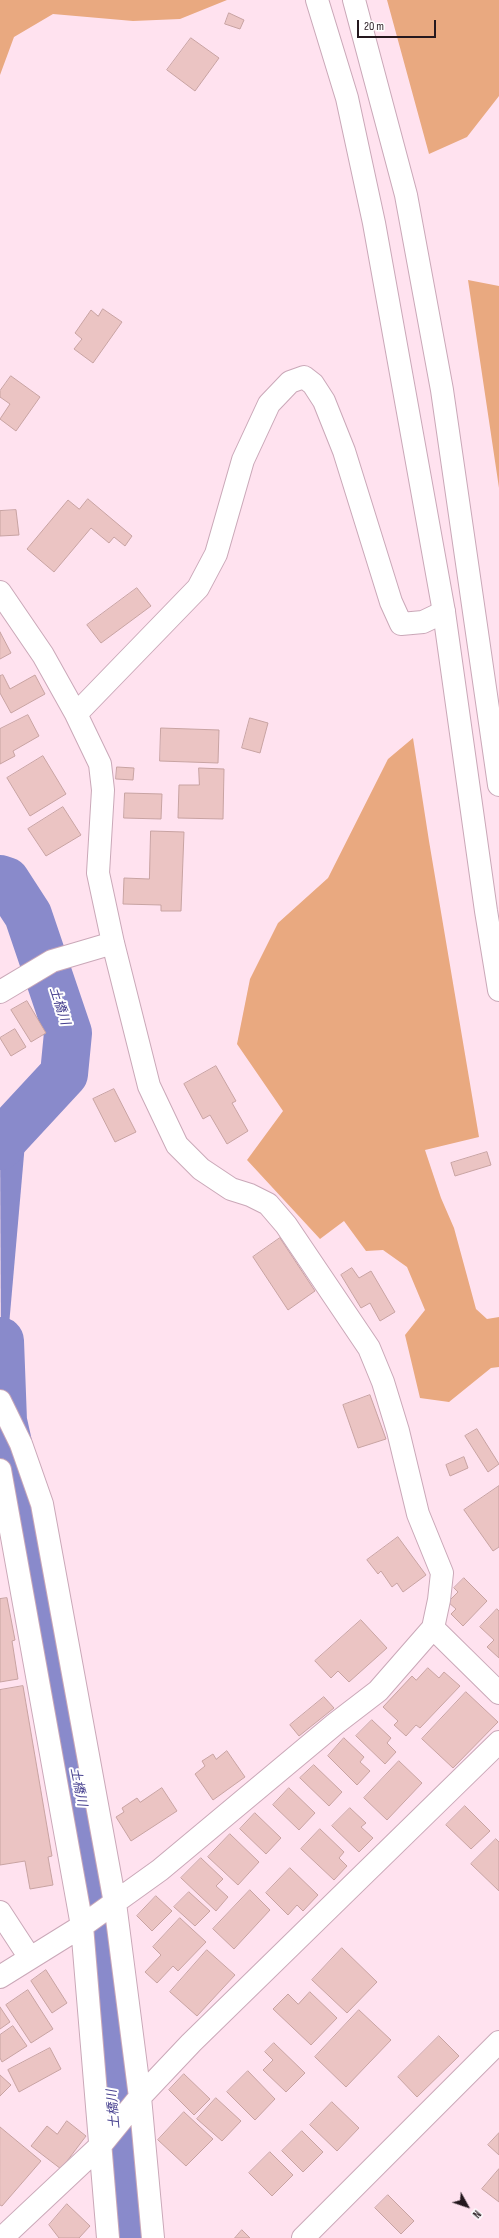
<!DOCTYPE html>
<meta charset="utf-8">
<style>
body{margin:0}
#map{position:relative;width:499px;height:2238px;overflow:hidden;background:#ffe2ef;font-family:"Sofia Sans Condensed",sans-serif}
canvas{display:block}
.north{position:absolute;left:447px;top:2186px;width:40px;height:40px;-webkit-text-stroke:3px #fff;paint-order:stroke;rotate:130deg;font-size:11px;font-weight:700;line-height:16px;text-align:center;color:#25181e}
.north::after{content:'';display:block;margin:auto;width:14px;height:18px;background:#25181e;clip-path:polygon(50% 0,100% 100%,50% 72%,0 100%)}
.scale{position:absolute;left:357px;top:20px;width:79px;height:18px;box-sizing:border-box;border:2px solid #25181e;border-top:0;padding-left:5px;font-size:12px;line-height:14px;white-space:nowrap;color:#25181e;-webkit-text-stroke:3px #fff;paint-order:stroke}
</style>
<div id="map">
<canvas width="499" height="2238"></canvas>
<div class="north">N</div>
<div class="scale">20 m</div>
</div>
<script>
const c = document.querySelector('canvas').getContext('2d');
c.lineJoin = 'round';
function fill(path, color) { c.fillStyle = color; c.fill(path, 'evenodd'); }
function strokePath(path, color, width, dash) { c.strokeStyle = color; c.lineWidth = width; c.lineCap = dash ? 'butt' : 'round'; c.setLineDash(dash || []); c.stroke(path); }
function drawText(font, color, halo, rows, align = 'center') {
  c.font = font + ' "Sofia Sans Condensed","Noto Sans JP",sans-serif'; c.lineWidth = 4; c.setLineDash([]); c.textBaseline = 'middle'; c.strokeStyle = halo; c.fillStyle = color; for (const [text, x, y, turn = 0] of rows) {
    c.save(); c.translate(x, y); c.rotate((+turn || 0) * Math.PI / 180); c.textAlign = isNaN(turn) ? turn : align; if (halo) c.strokeText(text, 0, 0); c.fillText(text, 0, 0); c.restore();
  }
}
fill(new Path2D(`
 M0 0H227L180 19 133 21 53 14 14 37 0 75Z
 M387 0H499V96L467 137 429 154Z
 M468 280 499 286V488Z
 M413 738 429 841 479 1137 425 1150 441 1198 454 1228 476 1309 487 1319 499 1317V1367L491 1368 449 1402 420 1398 405 1335 425 1310 407 1267 383 1250 366 1251 344 1221 320 1239 247 1160 283 1111 237 1044 250 979 278 923 328 878 388 759Z`), '#e9a980');
fill(new Path2D(`
 M10 1123H19L26 1132 7 1348 1 1351 0 1129Z`), '#898acb');
strokePath(new Path2D(`
 M0 879 6 881 28 915 68 1033 64 1074 2 1141 0 1146
 M0 1341 3 1421 38 1577 92 1859 126 2238`), '#898acb', 48);
const building = new Path2D(`
 M229 13 244 20 240 29 225 24Z
 M191 38 219 58 195 91 167 70Z
 M103 309 122 322 93 363 74 349 82 339 75 333 91 310 98 316Z
 M11 376 40 397 16 431 0 419 10 404 0 397V391Z
 M88 499 132 536 125 546 114 537 109 543 91 528 54 572 27 549 68 500 79 509Z
 M16 510 19 535 0 536V511Z
 M137 588 151 606 101 643 87 625Z
 M0 632 11 653 0 659Z
 M3 675 10 689 35 675 45 694 11 713 0 693V676Z
 M28 715 39 736 13 751 15 756 0 764V729Z
 M250 718 268 723 260 753 242 748Z
 M161 728 219 730 218 763 160 761Z
 M43 756 66 794 30 816 7 778Z
 M117 767 134 768 133 780 116 779Z
 M199 768 224 769 223 819 178 818 179 785H199Z
 M125 793 162 794 161 819 124 818Z
 M63 807 81 835 46 856 28 829Z
 M151 831 184 832 181 911H161V905L123 904 124 878 149 879Z
 M27 1001 46 1033 31 1042 11 1010Z
 M15 1029 26 1047 11 1056 0 1038Z
 M216 1066 236 1101 232 1103 248 1131 227 1144 210 1115 203 1119 184 1084Z
 M114 1089 136 1132 115 1142 93 1099Z
 M487 1152 491 1165 455 1176 451 1163Z
 M280 1238 315 1291 288 1310 253 1257Z
 M352 1268 359 1278 371 1271 395 1312 380 1321 370 1303 361 1308 341 1275Z
 M370 1395 386 1439 358 1448 343 1405Z
 M477 1429 499 1464 488 1472 465 1436Z
 M464 1457 468 1468 450 1476 446 1465Z
 M499 1486V1547L493 1551 464 1510Z
 M398 1537 426 1575 403 1592 397 1583 392 1587 381 1571 378 1574 367 1560Z
 M464 1578 487 1601 463 1626 451 1614 456 1609 448 1602 458 1592 454 1588Z
 M7 1598 15 1640 12 1641 18 1679 0 1682V1599Z
 M497 1609 499 1611V1658L487 1647 494 1640 480 1627Z
 M361 1620 387 1648 349 1682 338 1671 331 1678 315 1661Z
 M428 1668 439 1678 444 1672 460 1686 420 1728 416 1725 406 1736 394 1725 398 1721 383 1707 412 1676 416 1680Z
 M23 1686 52 1856 48 1857 53 1885 30 1889 25 1861 0 1865V1690Z
 M466 1692 498 1722 453 1768 422 1739Z
 M324 1697 334 1708 299 1736 290 1725Z
 M372 1720 391 1738 387 1743 396 1752 385 1764 356 1736Z
 M344 1738 364 1757 360 1762 370 1771 357 1785 328 1756Z
 M227 1751 245 1777 213 1800 195 1774 205 1766 202 1761 213 1754 216 1759Z
 M399 1761 422 1783 387 1820 364 1798Z
 M314 1765 342 1792 329 1806 300 1778Z
 M162 1788 177 1811 131 1841 116 1817 124 1812 122 1808 137 1798 140 1802Z
 M289 1788 315 1813 299 1830 273 1805Z
 M465 1806 490 1831 471 1849 446 1825Z
 M350 1808 366 1823 361 1827 373 1838 359 1852 332 1826Z
 M255 1813 281 1838 266 1854 240 1829Z
 M320 1829 344 1852 339 1858 347 1866 334 1880 301 1849Z
 M230 1834 259 1862 238 1885 208 1857Z
 M496 1839 499 1842V1891L471 1864Z
 M201 1858 223 1879 216 1886 228 1897 216 1911 181 1878Z
 M290 1868 318 1895 303 1911 297 1905 288 1915 266 1893Z
 M250 1890 270 1910 234 1949 213 1929Z
 M189 1892 210 1911 195 1926 174 1907Z
 M156 1896 172 1911 152 1931 137 1916Z
 M180 1918 206 1942 178 1971 173 1966 157 1983 145 1972 161 1955 153 1947Z
 M342 1948 377 1982 347 2013 312 1980Z
 M207 1950 235 1975 197 2016 170 1992Z
 M46 1970 67 2003 52 2013 31 1981Z
 M28 1990 53 2029 31 2043 6 2005Z
 M310 1992 337 2018 311 2045 273 2009 288 1994 298 2004Z
 M0 2007 10 2022 0 2029Z
 M359 2010 391 2040 346 2087 315 2057Z
 M13 2026 27 2046 2 2062 0 2058V2035Z
 M439 2036 459 2056 417 2097 398 2077Z
 M274 2043 305 2073 286 2092 263 2070 273 2060 265 2052Z
 M50 2048 61 2069 19 2092 8 2070Z
 M248 2071 275 2099 255 2120 227 2092Z
 M184 2074 210 2099 194 2115 169 2090Z
 M0 2075 11 2085 0 2096Z
 M216 2098 241 2121 222 2141 197 2119Z
 M332 2102 359 2128 337 2151 310 2125Z
 M184 2112 213 2139 186 2166 158 2140Z
 M67 2121 86 2136 61 2169 31 2146 47 2126 57 2134Z
 M0 2127 41 2161 2 2206 0 2205Z
 M302 2131 323 2152 303 2172 282 2151Z
 M499 2133V2155L488 2145Z
 M270 2152 293 2175 272 2196 249 2173Z
 M499 2169V2202L482 2189Z
 M388 2195 414 2221 401 2234 375 2208Z
 M67 2204 90 2226 79 2238H59L49 2225Z
 M242 2230 250 2238H235Z`);
fill(building, '#ebc4c3');
strokePath(building, '#c8a3a2', 1);
const minor = new Path2D(`
 M0 592 43 655 76 714 100 764 103 790 98 873 113 943 149 1086 177 1145 201 1169 231 1189 250 1195 268 1204 286 1225 369 1348 383 1382 398 1431 418 1514 442 1573 439 1600 433 1628 378 1691 335 1724 160 1870 82 1926 0 1977
 M76 714 198 588 216 554 243 460 269 404 290 382 304 377 313 384 324 401 344 451 391 602 401 624 423 622 444 612
 M0 992 52 961 113 943
 M0 1401 21 1444 42 1504 115 1903 140 2097 153 2238
 M0 1470 82 1926 108 2238
 M433 1628 499 1693
 M0 1912 30 1958
 M2 2238 100 2146 140 2097 191 2043 499 1742
 M303 2238 499 2042`);
const tertiary = new Path2D(`
 M317 0 347 98 374 223 444 612 486 911 499 990
 M354 0 406 195 442 390 499 785`);
strokePath(minor, '#caa8b8', 24);
strokePath(tertiary, '#caa8b8', 24);
strokePath(minor, '#fff', 22);
strokePath(tertiary, '#fff', 22);
drawText('italic 13px', '#46408f', '#fff', [
 ["土橋川",59,1006,72],
 ["土橋川",78,1787,79],
 ["土橋川",114,2109,-95]
]);
</script>
